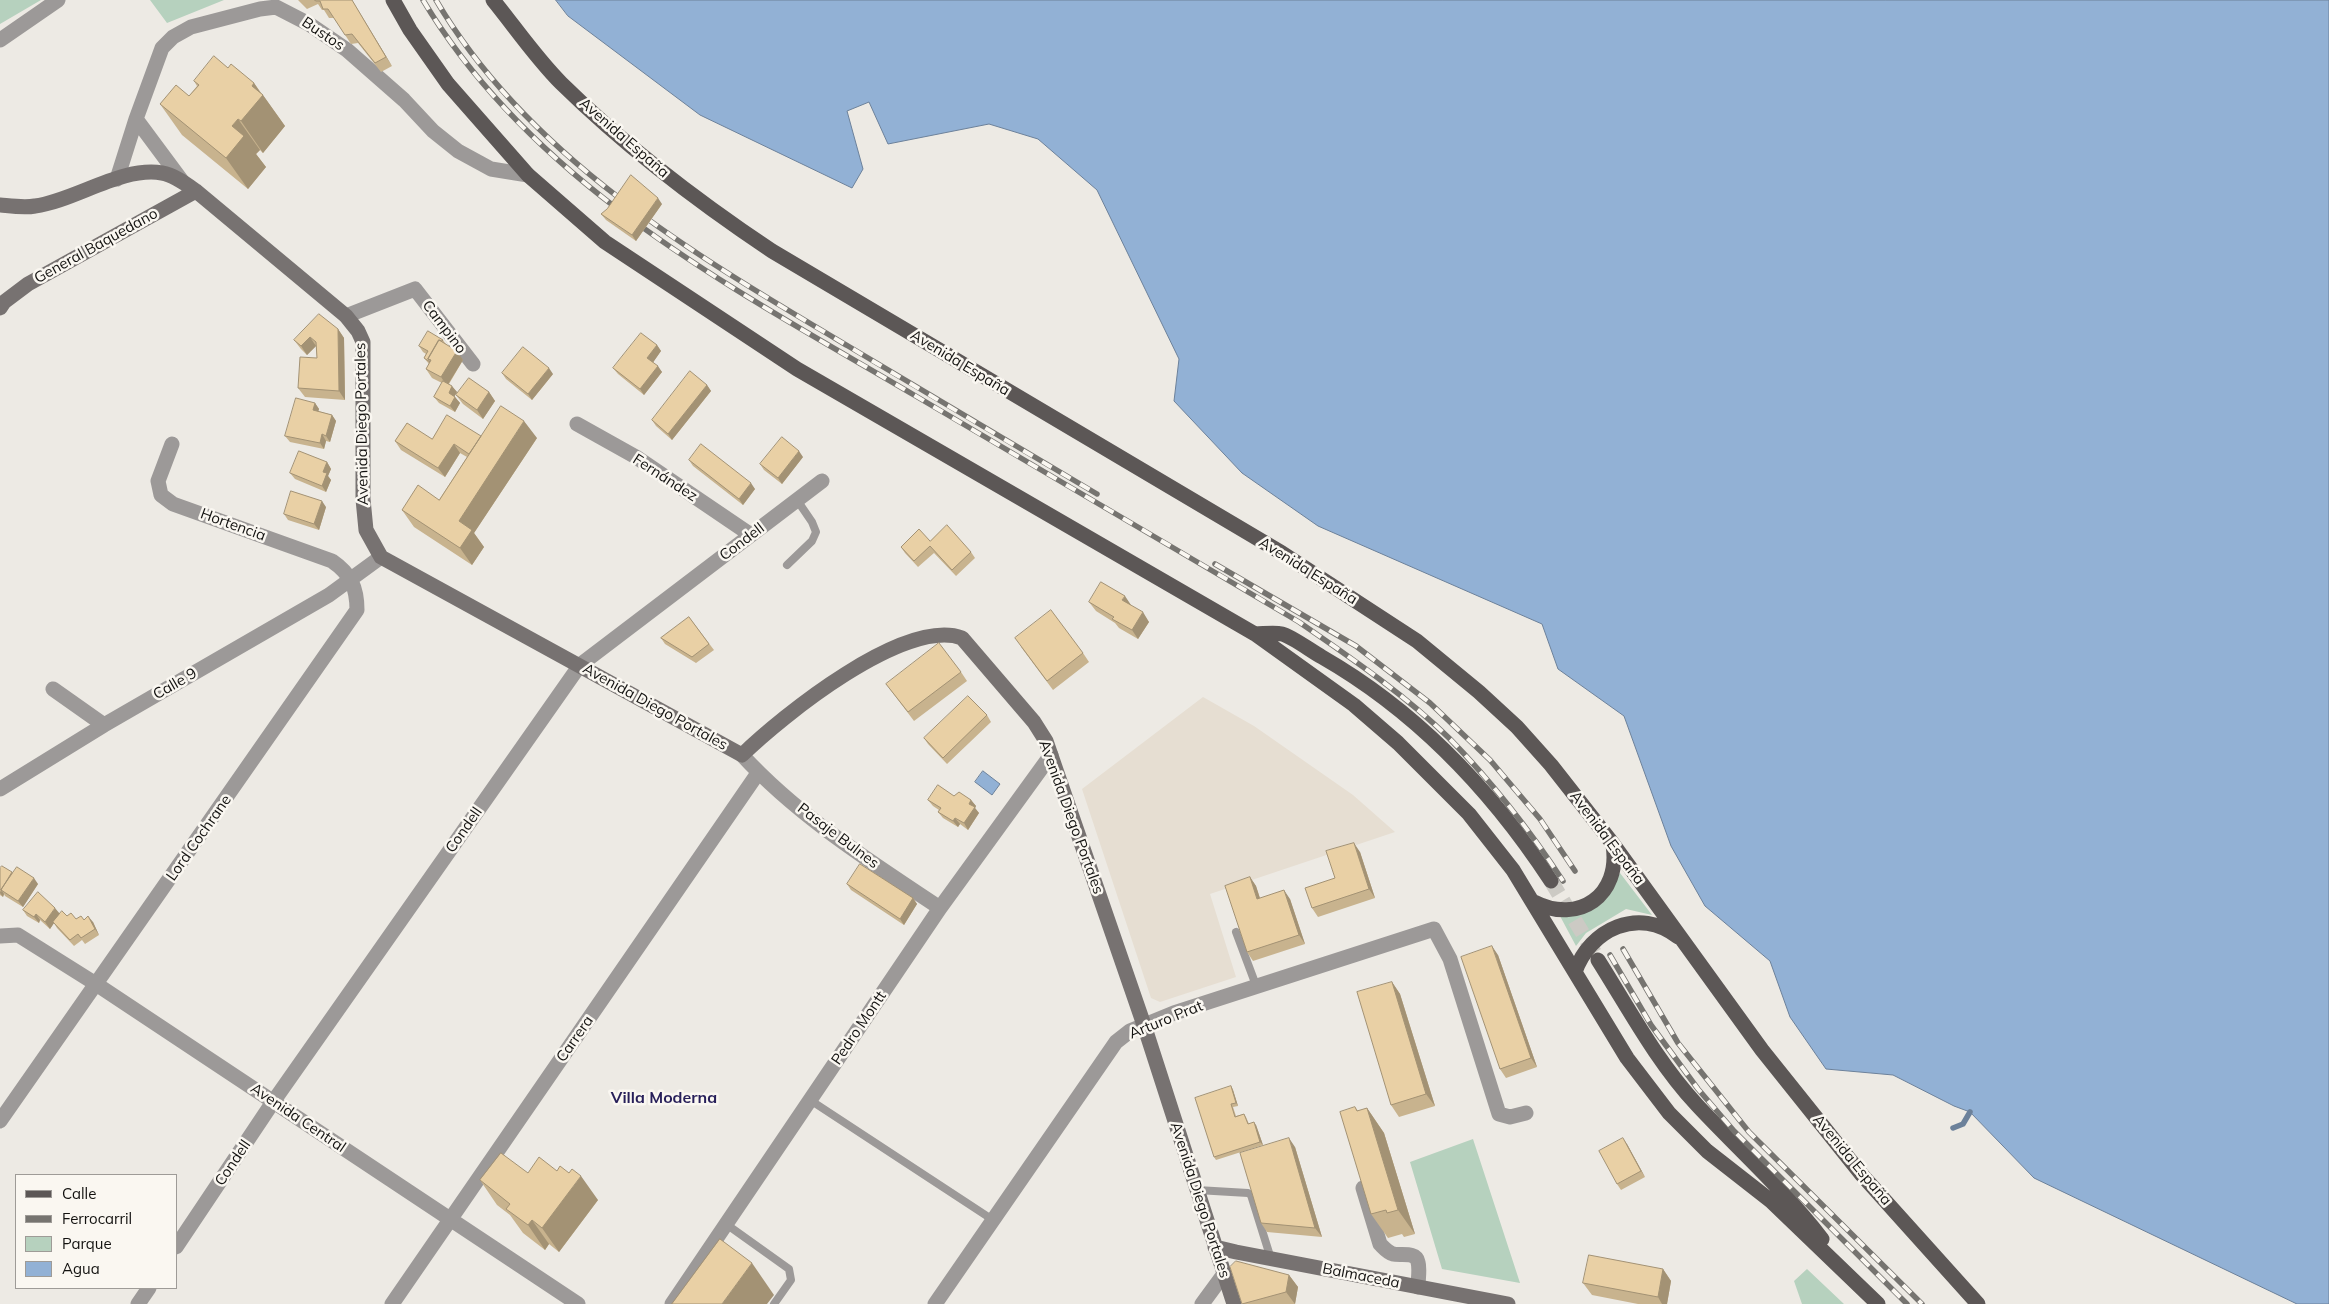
<!DOCTYPE html>
<meta charset="utf-8">
<style>
body{margin:0}
#map{position:relative;width:2329px;height:1304px;overflow:hidden;background:#edeae4;font-family:Mulish,sans-serif}
canvas{display:block}
.legend{position:absolute;left:15px;top:1174px;width:162px;height:115px;box-sizing:border-box;background:#faf7f1;border:1px solid #9e9b97;margin:0;padding:6px 9px;list-style:none;font-size:15px;color:#131210}
.legend li{display:flex;align-items:center;gap:10px;height:25px}
.legend b{width:25px;border:1px solid #9e9b97}
</style>
<div id="map">
<canvas width="2329" height="1304"></canvas>
<ul class="legend">
<li><b style="height:6px;background:#5c5756"></b>Calle</li>
<li><b style="height:6px;background:#767470"></b>Ferrocarril</li>
<li><b style="height:14px;background:#b6d1be"></b>Parque</li>
<li><b style="height:14px;background:#92b1d5"></b>Agua</li>
</ul>
</div>
<script>
const c = document.querySelector('canvas').getContext('2d');
c.lineJoin = 'round';
function fill(path, color) { c.fillStyle = color; c.fill(path, 'evenodd'); }
function strokePath(path, color, width, dash) { c.strokeStyle = color; c.lineWidth = width; c.lineCap = dash ? 'butt' : 'round'; c.setLineDash(dash || []); c.stroke(path); }
function drawText(font, color, halo, rows, align = 'center') {
  c.font = font + ' Mulish,sans-serif'; c.lineWidth = 5; c.setLineDash([]); c.textBaseline = 'middle'; c.strokeStyle = halo; c.fillStyle = color; for (const [text, x, y, turn = 0] of rows) {
    c.save(); c.translate(x, y); c.rotate((+turn || 0) * Math.PI / 180); c.textAlign = isNaN(turn) ? turn : align; if (halo) c.strokeText(text, 0, 0); c.fillText(text, 0, 0); c.restore();
  }
}
fill(new Path2D(`
 M1203 697 1254 726 1353 795 1395 832 1210 894 1236 977 1160 1002 1151 998 1082 789Z`), '#e6ded2');
fill(new Path2D(`
 M0 0H41L0 24Z
 M150 0H224L167 23Z
 M1620 873 1652 915 1626 909 1586 933 1576 946 1560 916C1599 915 1601 905 1620 873Z
 M1473 1139 1520 1283 1442 1269 1410 1162Z
 M1807 1269 1844 1304H1802L1794 1281Z`), '#b6d1be');
const water = new Path2D(`
 M556 0H2329V1304H2297L2034 1178 1970 1112 1954 1106 1893 1075 1826 1069 1790 1017 1770 961 1705 906 1671 846 1624 716 1558 669 1542 624 1318 526 1242 473 1174 401 1179 359 1097 190 1038 139 989 124 888 144 869 102 847 111 863 169 852 188 700 115 568 16Z
 M983 771 1000 784 992 795 975 782Z`);
fill(water, '#92b1d5');
strokePath(water, '#6c819a', 1);
strokePath(new Path2D(`
 M1953 1128 1963 1124 1970 1112`), '#6c819a', 5.5);
strokePath(new Path2D(`
 M1551 881 1597 957`), '#cccac4', 15, [15, 8]);
strokePath(new Path2D(`
 M787 565 812 541 816 532 812 522 797 500
 M1236 932 1257 988
 M810 1100 993 1220
 M1197 1190 1248 1193 1251 1195 1271 1259
 M726 1224 789 1269 791 1280 774 1304`), '#9c9998', 8);
strokePath(new Path2D(`
 M0 40 58 0
 M117 179 136 119
 M182 181 136 119 162 48 173 37 191 27 260 9 276 7 309 24 347 50 404 100 433 131 458 151 491 169 528 175
 M346 316 415 289 473 364
 M577 424 636 457 751 535
 M53 689 104 725
 M742 755C799 817 871 862 940 908
 M0 789 104 725 329 595 381 557
 M0 936 18 935 96 984 578 1304
 M0 1121 357 610C357 588 351 574 332 561L173 504 161 495 158 481 172 444
 M1363 1188 1380 1244C1384 1248 1387 1252 1393 1254 1400 1256 1416 1251 1418 1262 1420 1269 1418 1279 1418 1287
 M176 1247 273 1102 580 665 822 481
 M138 1304 149 1288
 M392 1304 758 773
 M672 1304 940 908 1051 755
 M935 1304 1116 1042 1130 1031 1174 1013 1434 929 1450 959 1499 1114 1510 1117 1526 1113
 M1202 1304 1224 1274`), '#9c9998', 15);
strokePath(new Path2D(`
 M0 205C11 206 24 208 35 206 74 201 122 166 162 173 174 175 186 184 196 191L346 316 358 331 363 342V499L366 530 381 557 742 755C782 716 905 617 962 638L1034 722 1046 741 1144 1025 1234 1304
 M0 308 4 302 28 284 196 191
 M1215 1247 1236 1252 1508 1304`), '#777271', 15);
strokePath(new Path2D(`
 M393 0 410 30 448 84 528 175 605 242 797 369 1255 634 1354 705 1398 743 1469 814 1513 870 1627 1058 1669 1113 1707 1151 1771 1201 1878 1304
 M493 0C515 27 536 58 561 83 625 146 697 201 772 251L1282 553 1417 641 1479 692 1517 727 1551 765 1613 844 1762 1050 1862 1175 1978 1304
 M1255 634C1263 634 1274 632 1282 634 1293 637 1311 651 1322 657 1416 711 1492 791 1551 881
 M1534 902C1579 925 1621 895 1613 845
 M1598 960C1629 1009 1657 1062 1697 1105 1739 1150 1784 1190 1822 1239
 M1575 972C1590 929 1639 906 1678 937`), '#5c5756', 15);
const rail = new Path2D(`
 M423 0C534 186 734 289 914 395 1042 471 1171 546 1299 622 1351 658 1404 694 1449 738 1492 782 1529 829 1563 881
 M436 0C528 157 696 256 848 346 931 396 1014 445 1097 494
 M1215 564 1356 646 1430 703 1490 760 1540 819 1575 871
 M1623 949 1678 1043 1749 1132 1922 1304
 M1610 955 1651 1025 1698 1089 1734 1131 1907 1304`);
strokePath(rail, '#767470', 5.5);
strokePath(rail, '#faf7f1', 4, [11]);
fill(new Path2D(`
 M298 0H352L392 66 381 72 358 43 351 44 334 18H329L324 10H322L318 4 307 9Z
 M228 68 254 83 285 126 263 153 260 150 256 154 266 167 248 189 182 135 160 104 189 96 197 86 194 81Z
 M662 204 636 241 606 220 601 214Z
 M338 329 344 338 345 400 305 397 298 388 317 358 316 346 307 355 301 349 294 340Z
 M443 340 445 343 463 360 449 384 457 392 454 396 460 403 455 412 439 403 434 397 442 383 432 378 426 369 429 364 424 358 426 354 423 352 419 346Z
 M657 345 661 351 653 362 662 372 644 395 618 374 613 368Z
 M502 373 553 374 532 400 506 379Z
 M707 385 711 391 672 440 656 426 652 420Z
 M489 392 495 401 483 419 463 404 456 395Z
 M315 403 319 409 318 411 332 415 336 421 330 442 326 441 324 449 290 442 285 436Z
 M481 436 537 438 474 533 484 547 472 565 414 527 402 510 439 500 467 457 460 453 445 477 401 450 395 441Z
 M803 457 782 484 764 470 760 464Z
 M689 460 755 489 743 505 693 466Z
 M327 462 331 469 328 476 331 480 326 492 295 479 290 473Z
 M326 507 319 530 288 520 284 514Z
 M930 541 971 552 975 558 956 576 934 553 918 567 905 553 901 547Z
 M1089 602 1131 605V606L1149 622 1138 639 1119 628 1115 623 1096 611Z
 M689 617 714 650 696 663 665 644 661 638Z
 M1021 647 1083 653 1089 662 1053 690Z
 M961 672 967 681 914 721 886 684Z
 M987 715 991 722 947 764 928 744 924 738Z
 M954 796 971 800 976 806 975 808 979 813 968 830 960 824 958 827 943 818 938 812 939 810 933 806 928 800Z
 M1360 852 1375 898 1318 917 1312 908 1335 878Z
 M0 868 13 873 38 884 23 907 5 896 4 894 3 897 0 895Z
 M1250 877 1256 886 1260 898 1290 899 1305 944 1253 961 1247 952Z
 M847 884 913 898 917 904 904 925 851 890Z
 M23 910 60 914 76 919 93 922 99 935 85 944 82 940 74 946 57 928 54 923 50 929 40 920 39 923 27 916Z
 M1498 955 1537 1067 1506 1078 1500 1069Z
 M1392 982 1400 994 1435 1106 1399 1117 1391 1105Z
 M1231 1086 1233 1090 1238 1106 1233 1107 1236 1116 1244 1114 1246 1117 1249 1124 1256 1125 1263 1145 1216 1160 1214 1157Z
 M1355 1107 1358 1111 1367 1108 1384 1133 1415 1234 1404 1237 1402 1234 1388 1238 1371 1214Z
 M1627 1144 1645 1177 1621 1190 1617 1184Z
 M1295 1147 1322 1237 1267 1232 1261 1223Z
 M528 1173 598 1200 559 1252 549 1244 545 1250 523 1233 510 1215 497 1205 480 1180Z
 M1663 1269 1671 1281 1667 1304H1638L1592 1295 1583 1283Z
 M1289 1275 1298 1287 1295 1304H1242Z`), '#c8b38e');
fill(new Path2D(`
 M352 0 392 66 386 57Z
 M254 83 262 95H263L285 126 263 153 241 121 252 86Z
 M238 119 260 150 256 154 266 167 248 189 226 158 232 126Z
 M658 198 662 204 636 241 632 235Z
 M338 329 344 338 345 400 339 391Z
 M310 337 316 346 307 355 301 346Z
 M657 345 661 351 652 364 647 358Z
 M457 351 463 360 447 386 441 377Z
 M658 366 662 372 644 395 640 389Z
 M549 368 553 374 532 400 528 394Z
 M707 385 711 391 672 440 668 434Z
 M452 386 457 392 453 399 449 393Z
 M489 392 495 401 483 419 477 410Z
 M455 397 460 403 455 412 450 406Z
 M315 403 319 409 317 416 313 410Z
 M332 415 336 421 330 442 326 436Z
 M524 421 537 438 474 533 484 547 472 565 460 548 459 521Z
 M322 434 326 441 324 449 320 443Z
 M454 444 460 453 445 477 438 468Z
 M799 451 803 457 782 484 778 478Z
 M327 462 331 469 328 476 331 480 326 492 322 486 323 472Z
 M751 483 755 489 743 505 739 499Z
 M322 501 326 507 319 530 314 524Z
 M1125 596 1131 605 1128 609 1122 600Z
 M1143 612 1149 622 1138 639 1132 630Z
 M971 800 976 806 975 808 979 813 968 830 964 823 969 804Z
 M955 818 960 824 958 827 953 821Z
 M1354 843 1360 852 1375 898 1369 889Z
 M1250 877 1256 886 1263 908 1257 899Z
 M34 878 38 884 23 907 18 901Z
 M1284 890 1290 899 1305 944 1299 935Z
 M2 891 4 894 3 897 0 893Z
 M913 898 917 904 904 925 900 919Z
 M55 908 60 914 50 929 45 922Z
 M36 914 40 920 39 923 34 917Z
 M88 916 93 922 99 935 95 929Z
 M1492 946 1498 955 1537 1067 1531 1058Z
 M1392 982 1400 994 1435 1106 1426 1094Z
 M1231 1086 1233 1090 1238 1106 1236 1103Z
 M1367 1108 1384 1133 1415 1234 1398 1210Z
 M1254 1122 1256 1125 1263 1145 1260 1142Z
 M1289 1138 1295 1147 1322 1237 1315 1228Z
 M1623 1138 1627 1144 1645 1177 1641 1171Z
 M581 1176 598 1200 559 1252 542 1228Z
 M532 1220 549 1244 545 1250 528 1225Z
 M752 1263 774 1295 767 1304H722Z
 M1663 1269 1671 1281 1667 1304H1662L1658 1297Z
 M1289 1275 1298 1287 1295 1304 1286 1292Z`), '#a39274');
const building = new Path2D(`
 M315 0H352L386 57 375 63 352 34 345 35 328 9H323L320 1H316Z
 M214 56 228 68 231 64 254 83 252 86 263 95 241 121 238 119 232 126 244 136 226 158 160 104 176 85 189 96 199 85 194 81Z
 M631 175 658 198 632 235 601 214 607 209Z
 M319 314 338 329 339 391 298 388 300 357 317 358 316 342 310 337 301 346 294 340Z
 M428 331 443 340 442 341 439 340 428 359 430 362 424 358 428 351 419 346Z
 M641 333 657 345 647 358 658 366 640 389 613 368Z
 M439 340 457 351 441 377 426 369 431 360 428 359Z
 M523 347 549 368 528 394 502 373Z
 M690 371 707 385 668 434 652 420Z
 M469 378 489 392 477 410 456 395Z
 M443 381 452 386 449 393 455 397 450 406 434 397Z
 M296 398 315 403 313 410 332 415 326 436 322 434 320 443 285 436Z
 M501 406 524 421 459 521 472 530 460 548 402 510 418 485 439 500Z
 M447 415 481 436 469 454 454 444 438 468 395 441 407 423 432 439Z
 M782 437 799 451 778 478 760 464Z
 M701 444 751 483 739 499 689 460Z
 M299 451 327 462 323 472 327 473 322 486 290 473Z
 M291 491 322 501 314 524 284 514Z
 M947 525 971 552 952 570 930 546 914 561 901 547 919 529 930 541Z
 M1101 582 1125 596 1122 600 1143 612 1132 630 1112 619 1114 617 1089 602Z
 M1051 610 1083 653 1047 681 1015 638Z
 M689 617 709 644 692 657 661 638Z
 M939 643 961 672 908 712 886 684Z
 M968 696 987 715 943 758 924 738Z
 M938 785 954 796 959 792 971 800 969 804 975 807 964 823 955 818 953 821 938 812 941 808 928 800Z
 M1354 843 1369 889 1312 908 1305 888 1335 878 1326 851Z
 M860 864 913 898 900 919 847 884Z
 M2 866 12 872 1 890H2L0 893V868Z
 M17 867 34 878 18 901 1 890Z
 M1250 877 1257 899 1284 890 1299 935 1247 952 1225 886Z
 M38 892 55 908 45 922 36 914 34 917 23 910Z
 M62 911 67 916 71 913 76 919 81 916 84 920 88 916 95 929 81 938 78 934 70 940 53 922Z
 M1492 946 1531 1058 1500 1069 1461 957Z
 M1392 982 1426 1094 1391 1105 1357 992Z
 M1231 1086 1236 1103 1231 1104 1235 1117 1244 1114 1248 1124 1254 1122 1260 1142 1214 1157 1195 1098Z
 M1355 1107 1357 1111 1367 1108 1398 1210 1387 1213 1386 1210 1371 1214 1340 1112Z
 M1289 1138 1315 1228 1261 1223 1240 1153Z
 M1623 1138 1641 1171 1617 1184 1599 1151Z
 M501 1153 528 1173 539 1157 557 1171 560 1166 569 1173 572 1169 581 1176 542 1228 532 1220 528 1225 506 1209 510 1204 480 1180Z
 M720 1239 752 1263 722 1304H672Z
 M1589 1255 1663 1269 1658 1297 1583 1283Z
 M1236 1261 1289 1275 1286 1292 1242 1304 1230 1267Z`);
fill(building, '#e9d0a5');
strokePath(building, '#a39274', 1);
drawText('15px', '#131210', '#faf7f1', [
 ["Bustos",323,34,34],
 ["Avenida España",624,138,41],
 ["General Baquedano",96,246,-29],
 ["Campino",444,327,53],
 ["Avenida España",960,363,31],
 ["Avenida Diego Portales",362,424,-91],
 ["Fernández",665,478,33],
 ["Hortencia",233,525,20],
 ["Condell",742,542,-37],
 ["Avenida España",1308,571,32],
 ["Calle 9",175,684,-30],
 ["Avenida Diego Portales",655,707,29],
 ["Avenida Diego Portales",1071,817,70],
 ["Condell",464,830,-55],
 ["Pasaje Bulnes",838,836,37],
 ["Lord Cochrane",199,838,-55],
 ["Avenida España",1607,838,53],
 ["Arturo Prat",1166,1020,-22],
 ["Pedro Montt",859,1028,-56],
 ["Carrera",575,1039,-55],
 ["Avenida Central",298,1118,34],
 ["Avenida España",1852,1160,50],
 ["Condell",233,1163,-56],
 ["Avenida Diego Portales",1200,1200,72],
 ["Balmaceda",1361,1276,11]
]);
drawText('bold 16px', '#271f59', '#faf7f1', [
 ["Villa Moderna",664,1098]
]);
</script>
